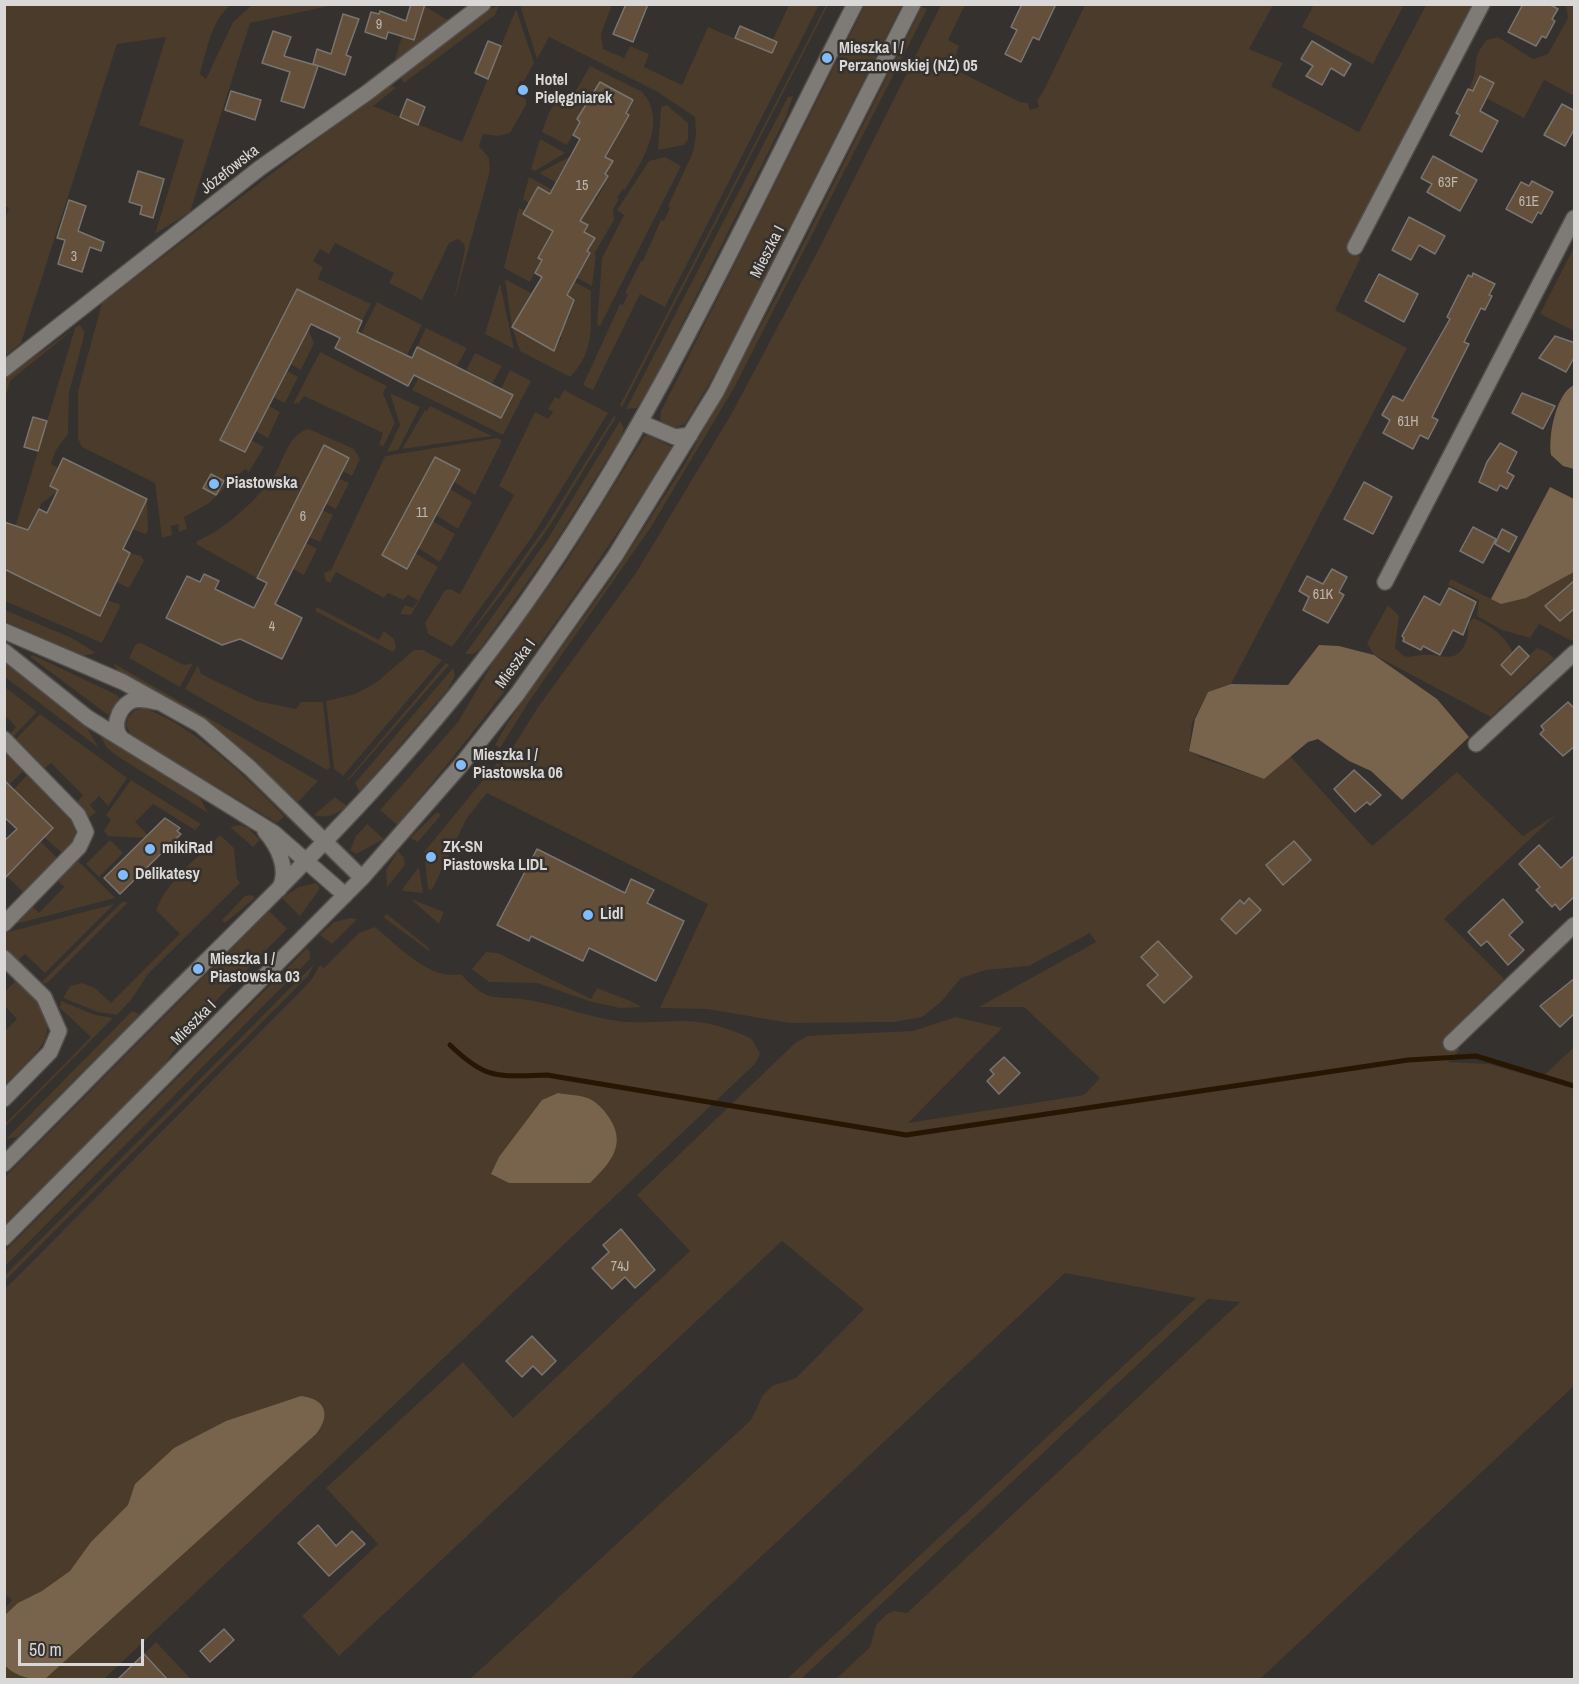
<!DOCTYPE html>
<meta charset="utf-8">
<style>
body{margin:0}
#map{position:relative;width:1579px;height:1684px;overflow:hidden;background:#34312e;font-family:"Archivo Narrow",sans-serif}
canvas{display:block}
.frame{position:absolute;inset:0;border:6px solid #dad8d6;pointer-events:none}
.scale{position:absolute;left:18px;top:1639px;width:126px;height:27px;box-sizing:border-box;border:3px solid #dad8d6;border-top:0;padding-left:8px;font-size:18px;line-height:21px;white-space:nowrap;color:#dad8d6;-webkit-text-stroke:4px #34312e;paint-order:stroke}
</style>
<div id="map">
<canvas width="1579" height="1684"></canvas>
<div class="frame"></div>
<div class="scale">50 m</div>
</div>
<script>
const c = document.querySelector('canvas').getContext('2d');
c.lineJoin = 'round';
function fill(path, color) { c.fillStyle = color; c.fill(path, 'evenodd'); }
function strokePath(path, color, width, dash) { c.strokeStyle = color; c.lineWidth = width; c.lineCap = dash ? 'butt' : 'round'; c.setLineDash(dash || []); c.stroke(path); }
function drawText(font, color, halo, rows, align = 'center') {
  c.font = font + ' "Archivo Narrow",sans-serif'; c.lineWidth = 5; c.setLineDash([]); c.textBaseline = 'middle'; c.strokeStyle = halo; c.fillStyle = color; for (const [text, x, y, turn = 0] of rows) {
    c.save(); c.translate(x, y); c.rotate((+turn || 0) * Math.PI / 180); c.textAlign = isNaN(turn) ? turn : align; if (halo) c.strokeText(text, 0, 0); c.fillText(text, 0, 0); c.restore();
  }
}
fill(new Path2D(`
 M1314 4H1403L1404 5 1373 64 1302 27Z
 M4 5H230C211 23 207 49 200 74L206 79 233 22 252 5H334L250 23 190 212 155 234 184 140 139 125 166 37 117 44 21 343 5 356 4 222 9 208 4 206Z
 M423 5 449 21 394 63 402 36 414 40Z
 M499 5 495 15 404 83 401 78 404 75 484 12Z
 M520 5H612L601 34 603 49 624 58 630 46 649 54 644 67 682 85 708 27 767 52 789 5H819L665 307 640 294 593 390 583 385 620 304 623 305 628 294 625 293 641 261H643L661 220 664 221 670 208 668 206 693 152 696 135 695 117 656 91 549 37 537 59Z
 M826 5H828L622 407 620 405Z
 M865 5H902L718 369 685 424 672 429 660 420 661 411Z
 M941 5H965L948 40 959 46 955 58 960 72 1020 102 1028 103 1030 110 1039 107 1037 100 1043 92 1085 5H1273L1249 49 1283 63 1271 86 1359 132 1426 5H1475L1348 250 1361 257 1335 310 1407 348 1231 684 1208 692 1192 723 1189 750 1202 758 1264 779 1290 756 1372 846 1457 772 1523 836 1557 814 1444 919 1504 979 1446 1036 1460 1050 1448 1062 1489 1064 1540 1079 1574 1047V1386L1260 1679H836L870 1647 876 1625 887 1614 894 1611 907 1613 1240 1302 1208 1299 801 1679H787L1196 1298 1065 1273 630 1679H470L751 1420 763 1395 772 1386 796 1378 864 1309 782 1241 339 1656 302 1616 378 1544 326 1488 463 1362 513 1418 690 1251 637 1195 795 1043 808 1036 822 1035 913 1031 956 1017 1002 1028 908 1123 1084 1095 1100 1078 1024 1007H979L1096 942 1090 933 1029 966 986 970 961 978 941 1002 922 1017 894 1022 790 1023 707 1009 660 1008 708 904 487 793 467 818 432 890 428 889 425 861 427 856 424 852 497 763 502 765 538 707 636 573 732 413 821 245Z
 M1566 5H1574V96L1544 80 1524 118 1469 89C1480 68 1470 57 1487 40L1498 37 1533 59 1548 54 1568 18Z
 M922 7 927 9 734 388 651 527 528 703 500 748 495 745 508 722 612 578 686 462 778 294Z
 M516 9 534 63 524 81H520L515 94 526 99V105L510 133 498 136 483 134 479 146 489 158 490 171 453 305 465 249 464 244 458 239 449 243 422 300 389 283 394 273 335 243 329 254 320 249 313 261 323 267 318 279 371 304 362 321 297 289 267 346 270 348 220 439 244 452 251 440 264 447 249 472 245 469 208 504 184 517 187 529 179 532 178 524 171 526 172 535 162 538 155 483 82 447 78 439V391L102 303 389 84 396 88 373 106 462 142Z
 M590 66 641 91C670 120 641 163 625 190L623 189 617 198 619 199 613 210 614 220 594 254 596 255 592 286 577 278 590 253 587 251 594 238 584 232 587 225 572 216 592 198 596 200 608 177 605 174 612 161 595 151 628 115 626 113 633 100 619 92 616 98 591 95 577 119 580 122 567 145 542 132C548 115 551 98 571 99Z
 M793 96 786 117 656 376 637 408 626 409 788 97Z
 M667 105 688 123V139L684 145 658 150 661 107Z
 M540 139 565 153 535 171 531 169Z
 M571 156 557 180 559 184 539 173Z
 M665 157 681 166 600 326 597 325 602 258 624 215 617 210 649 161Z
 M529 177 555 191 553 195 538 187 529 203 523 199Z
 M519 208 525 211 523 214 547 227 562 221 530 282 504 268Z
 M1573 249 1574 250V331L1540 314Z
 M564 276 591 291C590 326 596 351 570 377L520 351 512 327 505 279 533 294 526 317 520 314 512 327 554 351 562 337 556 333 561 330 570 315 567 313 574 300 556 290Z
 M500 283 514 349 485 334Z
 M377 302 422 325 407 355 361 334Z
 M80 325 84 331V336L69 393 68 434 56 450 51 464 67 472 57 492 42 503 8 570 119 604 120 607 102 643 5 601V561L75 328 10 381 5 398V378L76 327Z
 M426 328 467 348 457 366 417 347Z
 M308 329 314 343 301 370 290 364Z
 M320 352 387 386 383 393 395 423 383 447 379 444 383 433 304 396 299 403 293 404Z
 M475 353 502 366 492 384 466 370Z
 M510 370 531 381 503 435 412 390 419 377 475 405 512 395 501 389Z
 M287 371 298 377 285 403 273 397Z
 M564 390 608 413 532 537 452 647 428 634 425 623 445 590 450 589 460 594 514 495 499 486 535 412 548 419 553 412 548 409 555 397 559 399Z
 M390 393 420 407 398 450 387 452 400 425Z
 M269 406 280 412 268 438 255 431Z
 M430 406 492 436 402 449 425 410 427 411Z
 M614 416 616 417 551 524 502 594 458 650 546 526Z
 M620 421 624 428 621 437 553 546 480 649 473 654H465L547 540Z
 M309 429 354 449 360 459 352 476 342 471 324 446 257 578 196 544 197 541C225 529 253 503 272 479 283 463 288 433 309 429Z
 M648 435 672 447C590 581 498 706 397 825L380 810 458 722 492 664 565 564 644 437Z
 M497 438 502 441 475 495 454 482 460 470 435 457 383 555 406 569 415 553 438 567 411 615 400 614 405 605 413 608 418 600 408 595 403 600 388 593 384 598 336 572 330 583 326 581 324 573 331 570 385 456Z
 M338 478 349 483 336 509 326 504Z
 M1550 487 1574 499V639L1572 641 1539 624 1530 638 1502 630 1477 616 1479 600 1448 585 1451 579 1491 599Z
 M450 489 472 502 458 529 436 515Z
 M147 499 148 531 145 534 133 529Z
 M322 510 333 515 320 542 309 537Z
 M433 521 455 534 440 562 418 548Z
 M306 543 317 549 304 575 293 569Z
 M130 553 141 556 144 561 129 588 116 582Z
 M1388 605 1399 616 1395 648 1404 656C1412 658 1416 655 1423 655 1442 653 1457 667 1467 639 1470 630 1465 624 1474 618 1491 627 1504 634 1513 653L1501 665 1510 674 1537 648 1547 652 1554 658 1491 717 1374 655 1367 643Z
 M317 607 379 640 384 631 394 639 396 647 393 652 315 611Z
 M5 610 72 638 96 653 83 656 5 621Z
 M141 643 184 665 193 663 180 687 129 658 136 644Z
 M414 650H423L442 660 343 776 334 769 326 701 355 694 377 682Z
 M33 655 117 695 119 698 108 715 33 659 30 656Z
 M4 662 84 723 99 748 5 677Z
 M113 663 318 781 298 802 223 735 200 718 119 673Z
 M446 663 449 665 348 781 347 780Z
 M198 665 201 674 257 701 296 709 301 702H323L330 767 327 770 185 689Z
 M453 668 455 676 448 689 360 792 355 783Z
 M4 686 37 712 12 738 9 735 16 727 5 715Z
 M145 708C199 730 244 775 284 816L277 823 132 736 126 726 128 718 135 710Z
 M40 714 127 778 108 806 99 796 90 805 96 812 90 817 76 803 83 795 51 763 45 768 15 740Z
 M99 734 200 798 208 813 117 756 107 748Z
 M6 750 25 769 9 785 5 780Z
 M29 773 70 813 77 830 72 845 63 854 44 837 53 828 14 789Z
 M131 780 201 824 195 830 153 804 135 822 148 835 145 838 108 836 104 831 111 820 106 815Z
 M335 797 347 806C337 814 328 819 314 815Z
 M437 812 441 815 418 842 410 838Z
 M367 824 384 839 356 854 350 850 356 836Z
 M240 825 248 828 260 840 253 847 230 827Z
 M220 835 234 848 237 879 240 883 148 974 131 1000 117 1015 98 1012 63 998 70 986 82 983 95 988 111 1003 180 934 156 910C168 880 197 858 220 835Z
 M110 840 123 853 99 877 86 864Z
 M41 842 58 859 25 894 7 876Z
 M398 851 404 858 405 865 387 887 386 870Z
 M76 859 115 898 12 925 31 905 39 913 64 887 56 879Z
 M419 867 423 893 403 891V888Z
 M315 883 319 886V890L300 916 282 898 299 887Z
 M252 895 255 898 225 923 222 920 245 896Z
 M411 899 444 912 439 924 414 902Z
 M122 902H128L49 981 45 984 42 982Z
 M114 904 45 973 25 954 16 962 5 949V933Z
 M269 911 287 929 198 1019 163 1066 5 1224V1177Z
 M387 914 429 948V951L383 917Z
 M351 918 357 919 332 944 320 935 334 922Z
 M375 927C398 945 429 981 461 974 491 1007 495 993 534 1001 562 1006 589 1017 618 1021 640 1024 660 1021 682 1021 704 1020 733 1029 752 1039L760 1054 755 1064 104 1679H5V1608L12 1600 5 1594V1289L295 997 312 979 320 965 324 968 359 933Z
 M307 948 310 952V959L5 1266V1251Z
 M486 952 498 953 591 999 597 988C606 992 637 1002 641 1007L620 1008 592 1002 537 983 489 982 472 969Z
 M314 964 308 976 5 1281V1275Z
 M18 979C69 1030 48 1041 5 1085L4 1027 7 1029 17 1019 5 1006 4 992Z
 M61 1001 95 1015 113 1018 5 1127V1120L7 1122 91 1037 60 1008Z
 M132 1011 139 1014 137 1017 17 1137 6 1139Z
 M156 1642 191 1679H168L144 1654Z`), '#4a3b2a');
fill(new Path2D(`
 M1574 385V469L1563 466 1551 455C1548 436 1556 393 1574 385Z
 M1550 487 1574 499V572L1526 598 1501 604 1491 599Z
 M1319 645 1339 646 1374 655 1437 699 1469 737 1402 800 1371 771 1349 761 1318 739 1308 742 1264 779 1189 751 1195 719 1208 692 1231 684 1288 685Z
 M558 1093C568 1095 582 1095 590 1099 599 1104 605 1111 610 1119 627 1146 609 1164 590 1183H509L491 1174 499 1157 542 1100Z
 M301 1396C326 1399 331 1415 316 1434L45 1679C31 1680 13 1676 4 1664L5 1615 18 1603 42 1591 70 1571 91 1542 128 1505 135 1484 174 1448 226 1421Z`), '#78644c');
strokePath(new Path2D(`
 M450 1045C487 1081 498 1076 547 1075L906 1135 1408 1060 1476 1056 1574 1086`), '#271602', 5);
const building = new Path2D(`
 M411 4H425L414 40 388 32 386 39 365 32 371 12 379 14 380 11 406 21Z
 M626 4H648L633 42 613 34Z
 M1022 4H1056L1039 40 1033 37 1021 62 1005 54 1017 30 1011 27Z
 M1523 4H1549L1558 9 1552 19 1555 21 1546 38 1542 36 1536 46 1508 32Z
 M343 14 359 19 346 55 351 57 345 75 313 64 317 49 331 54Z
 M740 26 777 42 772 53 735 38Z
 M273 31 291 37 284 56 318 66 304 108 281 101 290 72 262 63Z
 M488 41 501 46 488 79 475 73Z
 M1312 41 1351 64 1344 76 1331 68 1322 85 1306 76 1313 66 1301 59Z
 M1480 76 1494 83 1480 111 1498 121 1482 152 1450 135 1460 115 1456 113 1468 89 1473 91Z
 M600 82 633 100 626 113 629 115 605 157 613 161 605 174 608 176 580 221 588 225 584 232 595 238 587 251 590 253 567 295 574 300 554 351 512 327 542 277 535 273 542 260 538 258 553 231 523 214 538 187 550 194 580 139 573 135 580 122 577 119Z
 M231 91 261 100 255 120 225 110Z
 M407 99 425 107 418 125 400 117Z
 M1562 104 1575 111V128L1565 146 1544 135Z
 M1433 156 1477 180 1460 211 1427 192 1432 184 1421 178Z
 M138 171 164 179 153 218 140 214 142 206 129 202Z
 M1532 181 1553 192 1541 214 1538 212 1532 223 1506 209 1521 182 1529 186Z
 M69 200 86 206 78 231 104 242 101 251 90 247 82 272 58 264 65 240 57 238Z
 M1409 217 1445 236 1435 254 1419 245 1411 260 1392 250Z
 M1473 273 1495 284 1489 295 1492 296 1485 310 1481 308 1464 342 1469 344 1432 417 1438 420 1428 439 1420 435 1413 449 1383 433 1390 420 1382 415 1393 396 1403 401 1450 319 1447 317 1468 275 1472 277Z
 M1379 274 1418 294 1404 322 1365 301Z
 M297 289 362 321 357 332 412 358 417 347 513 395 501 418 414 375 408 386 335 348 340 338 311 324 245 452 220 440Z
 M1555 336 1575 343V356L1566 372 1539 358Z
 M1522 393 1555 406 1543 429 1512 413Z
 M33 417 47 421 38 451 24 447Z
 M1500 443 1517 452 1507 472 1514 476 1507 489 1500 485 1497 491 1479 482 1487 462Z
 M324 445 349 458 275 604 302 618 282 659 240 639 222 645 166 618 187 576 200 582 204 574 219 581 215 589 254 608 267 583 257 578Z
 M435 457 460 470 407 569 382 555Z
 M63 458 147 499 123 549 130 553 100 616 4 569V522L28 530 39 509 47 513 58 490 50 486Z
 M211 474 224 481 216 495 203 488Z
 M1364 482 1392 497 1373 534 1344 519Z
 M1473 527 1496 539 1483 563 1460 551Z
 M1502 529 1517 537 1509 552 1495 544Z
 M1332 569 1347 577 1339 592 1344 595 1328 623 1303 610 1309 597 1299 591 1307 576 1323 584Z
 M1575 580V608L1560 621 1545 606Z
 M1449 588 1476 602 1463 635 1453 630 1440 655 1423 646 1421 650 1403 641 1404 638 1402 636 1424 596 1440 605Z
 M1519 646 1529 656 1511 675 1501 665Z
 M1568 702 1575 709V746L1563 756 1540 734 1544 730 1541 726Z
 M1354 770 1381 795 1370 805 1367 802 1355 812 1334 789Z
 M4 780 53 828 4 879V841L17 829 4 817Z
 M165 818 180 828 177 831 181 834 120 894 104 878Z
 M1294 841 1311 860 1283 885 1266 865Z
 M1539 845 1561 868 1575 855V896L1560 910 1555 904 1552 907 1536 890 1540 887 1519 864Z
 M537 849 625 893 631 879 654 890 647 903 684 921 656 981 589 948 583 961 531 936 529 941 497 925Z
 M1249 898 1261 910 1236 934 1221 919 1240 900 1244 904Z
 M1503 899 1523 922 1509 935 1524 950 1508 965 1487 941 1481 946 1468 932Z
 M1158 941 1192 977 1164 1003 1147 985 1158 975 1141 957Z
 M1575 978V1013L1560 1027 1540 1006Z
 M1004 1057 1020 1073 999 1094 987 1081 994 1074 990 1070Z
 M621 1229 655 1270 635 1288 625 1277 612 1289 592 1268 609 1252 603 1245Z
 M532 1336 556 1361 542 1375 533 1366 522 1377 506 1361Z
 M318 1525 336 1546 352 1531 365 1544 329 1576 298 1543Z
 M224 1629 234 1640 210 1662 200 1651Z
 M144 1654 168 1680H117Z`);
fill(building, '#64503a');
strokePath(building, '#787571', 1.5);
const street = new Path2D(`
 M1355 247 1482 4
 M4 369 260 168 368 92 483 4
 M1385 582 1574 218
 M4 631 123 682 200 725 250 768 362 878
 M4 651 88 718 274 833 345 895
 M4 739 78 815 86 832 79 847 4 924
 M123 740C111 729 117 709 131 701 138 698 148 700 156 702
 M1476 744 1574 653
 M265 831C278 846 290 870 279 889
 M4 958 44 997 59 1031 50 1052 4 1099
 M1451 1043 1574 925`);
const secondary = new Path2D(`
 M642 423 675 437 690 435
 M4 1164C70 1098 134 1032 200 967 316 853 431 737 525 604 658 417 750 208 855 4
 M4 1238 362 878 461 765 518 693 615 556 716 392 913 4`);
strokePath(street, '#514e4c', 18);
strokePath(secondary, '#514e4c', 18);
strokePath(street, '#7e7b77', 15);
strokePath(secondary, '#7e7b77', 15);
for (const [x, y, r, color] of [
 [827,58,6,"#81bdfa"],
 [523,90,6,"#81bdfa"],
 [214,484,6,"#81bdfa"],
 [461,765,6,"#81bdfa"],
 [150,849,6,"#81bdfa"],
 [431,857,6,"#81bdfa"],
 [123,875,6,"#81bdfa"],
 [588,915,6,"#81bdfa"],
 [198,969,6,"#81bdfa"]
]) { const dot = new Path2D(); dot.arc(x, y, r, 0, 2 * Math.PI); c.fillStyle = color; c.fill(dot); strokePath(dot, '#34312e', 2); }
drawText('14px', '#bcb6af', null, [
 ["9",379,25],
 ["63F",1448,183],
 ["15",582,186],
 ["61E",1529,202],
 ["3",74,257],
 ["61H",1408,422],
 ["11",422,513],
 ["6",303,517],
 ["61K",1323,595],
 ["4",272,627],
 ["74J",620,1267]
]);
drawText('bold 16px', '#dad8d6', '#34312e', [
 ["Mieszka I /",839,49],
 ["Perzanowskiej (NŻ) 05",839,67],
 ["Hotel",535,81],
 ["Pielęgniarek",535,99],
 ["Piastowska",226,484],
 ["Mieszka I /",473,756],
 ["Piastowska 06",473,774],
 ["ZK-SN",443,848],
 ["Piastowska LIDL",443,866],
 ["mikiRad",162,849],
 ["Delikatesy",135,875],
 ["Lidl",600,915],
 ["Mieszka I /",210,960],
 ["Piastowska 03",210,978]
], 'left');
drawText('16px', '#dad8d6', '#34312e', [
 ["Józefowska",230,170,-38],
 ["Mieszka I",768,252,-63],
 ["Mieszka I",516,664,-54],
 ["Mieszka I",194,1023,-45]
]);
</script>
